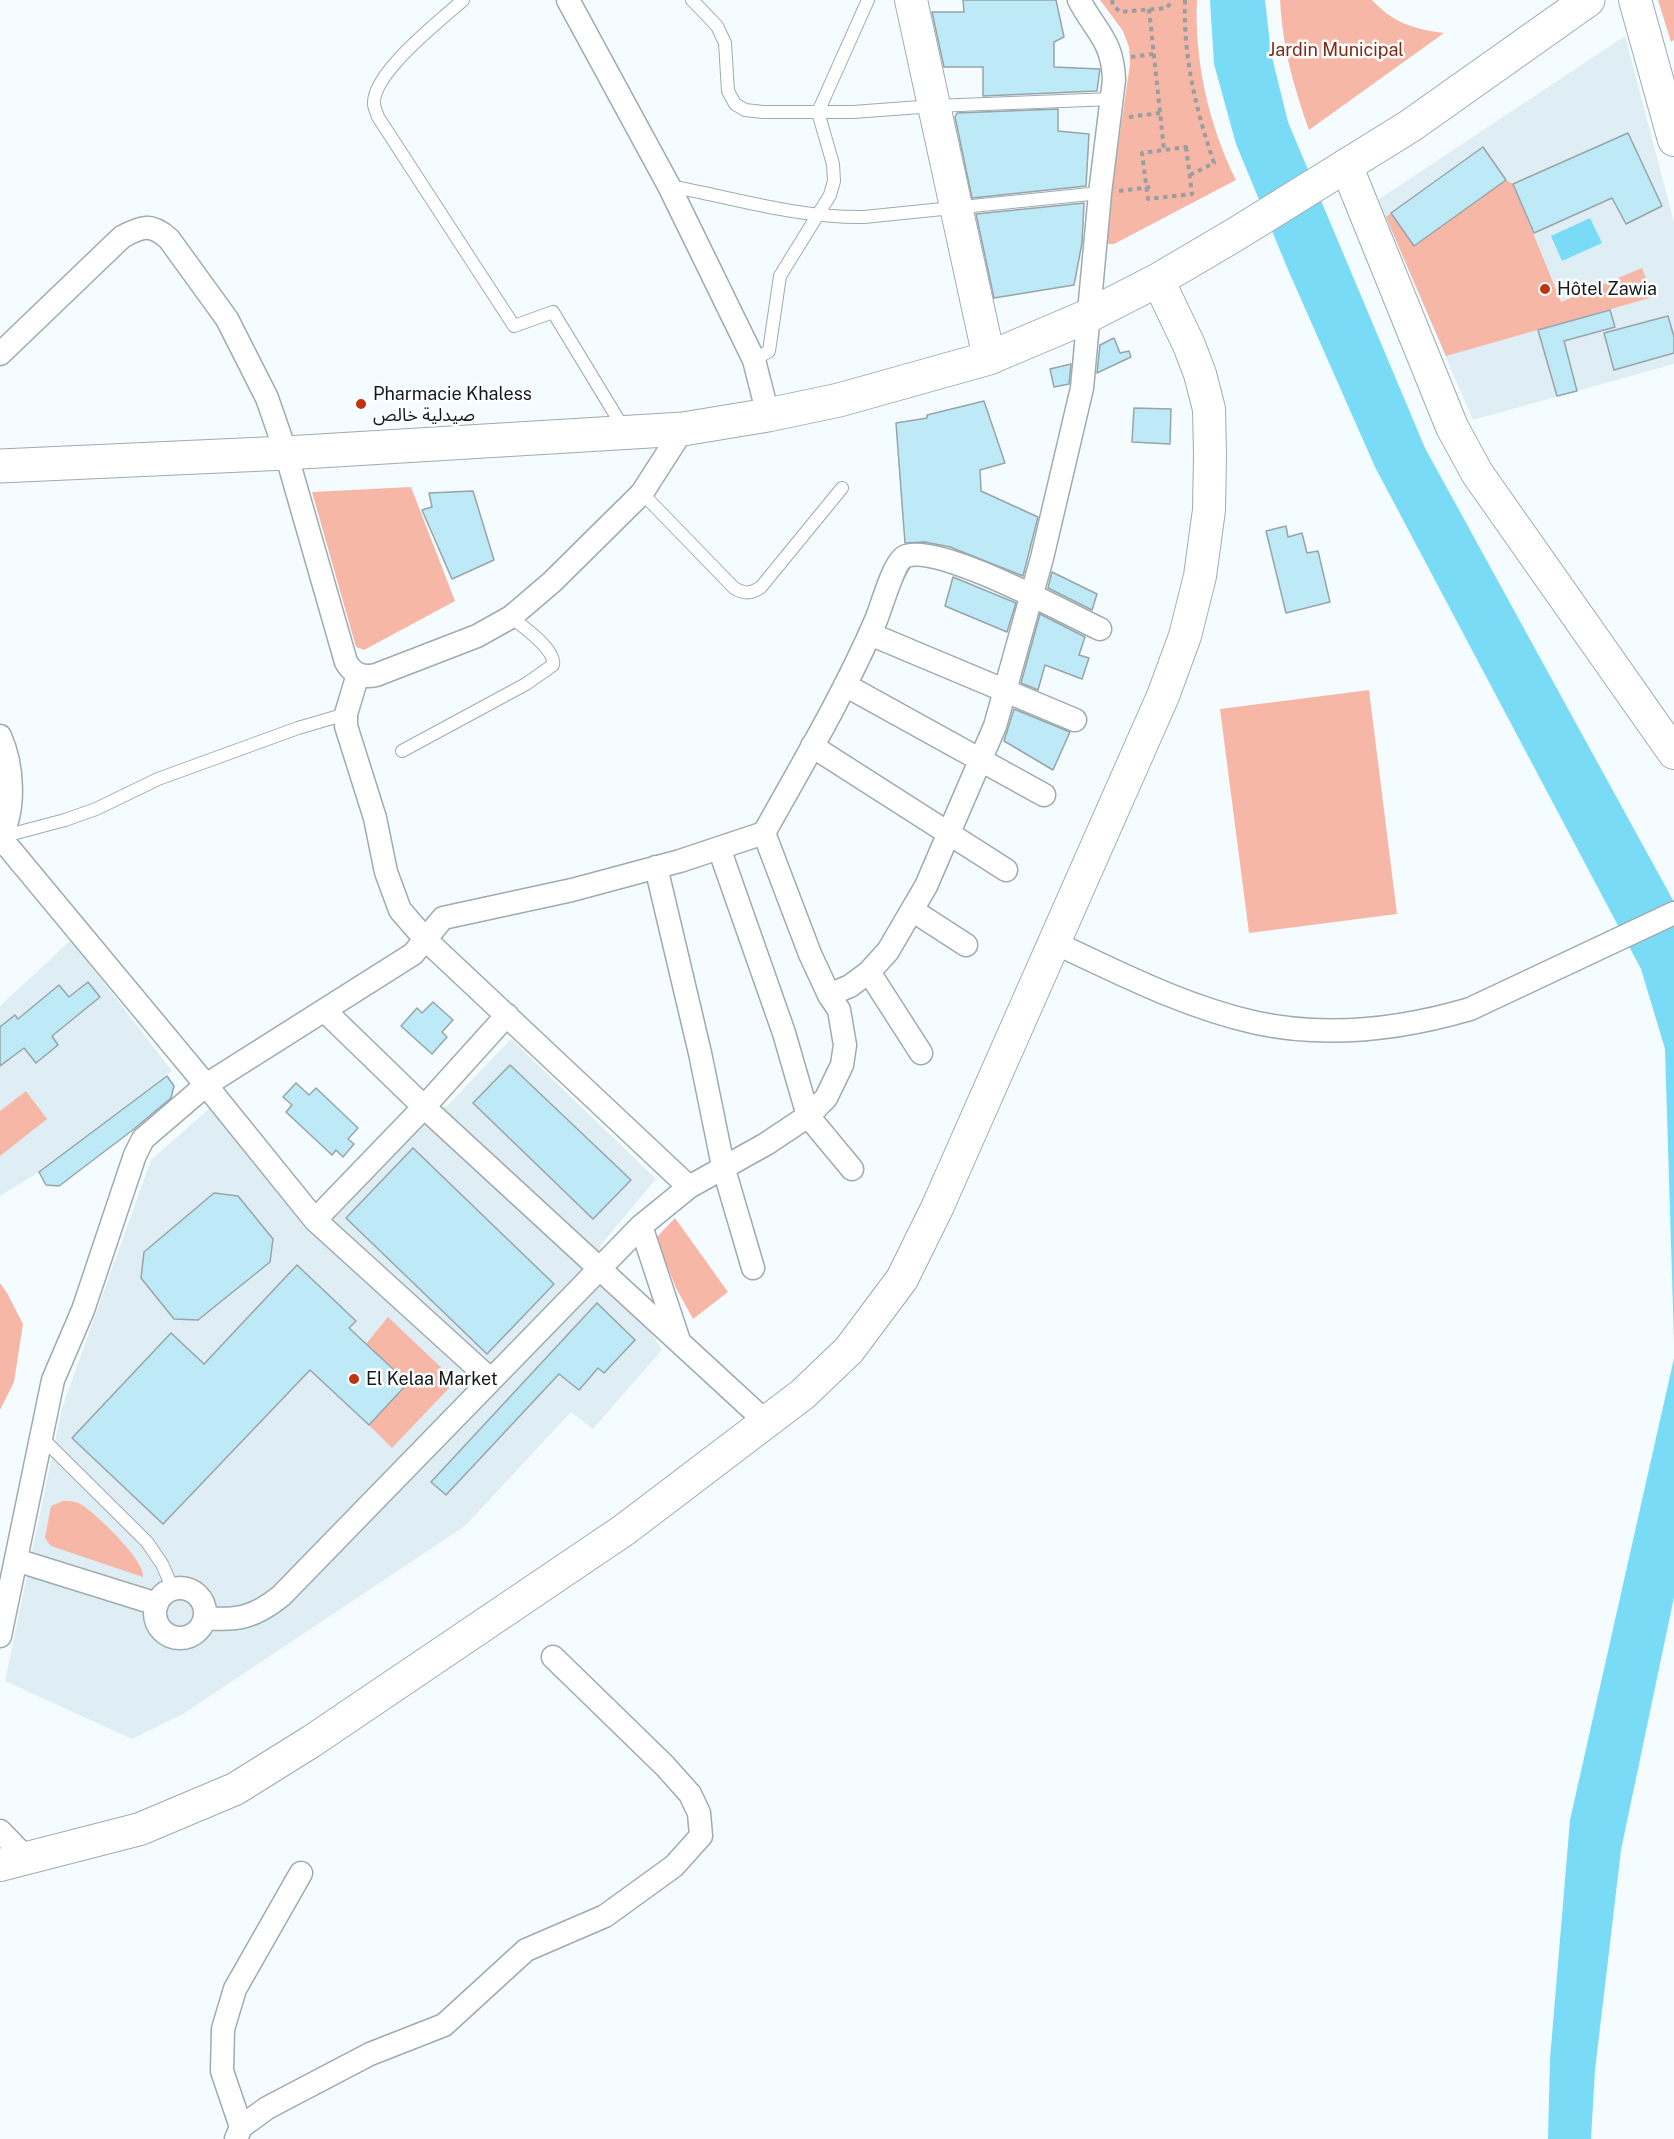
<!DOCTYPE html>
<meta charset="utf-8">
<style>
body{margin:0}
canvas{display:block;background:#f4fcff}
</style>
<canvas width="1674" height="2139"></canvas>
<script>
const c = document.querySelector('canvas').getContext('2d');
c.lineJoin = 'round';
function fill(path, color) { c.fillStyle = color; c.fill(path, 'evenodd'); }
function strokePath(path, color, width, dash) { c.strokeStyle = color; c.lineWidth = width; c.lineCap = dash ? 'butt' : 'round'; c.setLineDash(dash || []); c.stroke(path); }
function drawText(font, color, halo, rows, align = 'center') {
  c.font = font + ' "Public Sans","Noto Sans Arabic",sans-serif'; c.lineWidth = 5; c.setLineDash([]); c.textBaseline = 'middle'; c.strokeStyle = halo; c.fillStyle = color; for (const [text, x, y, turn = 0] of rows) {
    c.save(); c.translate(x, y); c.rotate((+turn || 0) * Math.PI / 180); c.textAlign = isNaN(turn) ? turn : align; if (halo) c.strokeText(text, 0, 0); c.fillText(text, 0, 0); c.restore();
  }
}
fill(new Path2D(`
 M1625 36 1674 222V364L1473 420 1378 200Z
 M71 940 172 1071 39 1172 0 1196V1006Z
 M511 1039 656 1179 600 1246 662 1350 593 1429 571 1412 465 1526 183 1714 132 1739 5 1681 62 1408 151 1160 227 1093 317 1202 398 1118 447 1106Z`), '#deeef4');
fill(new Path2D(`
 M1100 0H1197C1194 60 1209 126 1236 180L1114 244H1109L1106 242 1105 236 1130 64 1129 47 1123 31Z
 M1280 0H1372C1393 23 1414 29 1444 33L1309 130C1293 84 1283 50 1280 0Z
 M1658 0H1674V40L1671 42Z
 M1506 180 1513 184 1561 302 1642 268 1653 297 1446 356 1386 217 1391 213 1414 246Z
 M411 487 455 601 364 650 356 647 312 492Z
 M1369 690 1397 914 1249 933 1220 709Z
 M26 1091 47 1119 0 1156V1111Z
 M675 1218 728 1292 693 1319 676 1288 656 1238Z
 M0 1283 7 1293 23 1324 14 1382 0 1410Z
 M388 1317 449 1375 444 1382 450 1387 392 1448 369 1425 407 1383 366 1344Z
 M63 1501C71 1501 76 1501 82 1505 96 1514 146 1561 143 1577L51 1546 45 1538 51 1506Z`), '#f7b7a7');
fill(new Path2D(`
 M1210 0H1265L1271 53 1288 122 1425 448 1674 902V1341L1665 1049 1641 969 1375 467 1289 272 1236 144 1214 64Z
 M1590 218 1602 243 1562 261 1551 236Z
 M1674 1358V1597L1621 1850 1595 2070 1591 2139H1548L1550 2059 1570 1820Z`), '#7adbf7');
const building = new Path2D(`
 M963 0H1056L1064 37 1054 42V67L1100 69 1097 91 983 96V67H944L932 12H964Z
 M1058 109V131L1089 134 1086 186 972 198 955 117 957 113Z
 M1628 133 1662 206 1626 224 1612 198 1534 233 1513 184Z
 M1483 147 1506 180 1414 246 1391 213Z
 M1084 203 1082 243 1074 285 994 298 976 214Z
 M1610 310 1615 327 1564 341 1577 391 1557 396 1538 330Z
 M1668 316 1674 337V353L1614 370 1604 333Z
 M1114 338 1120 353 1129 351 1131 357 1097 373 1100 345Z
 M1071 364 1069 384 1054 387 1050 369Z
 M984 401 1005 463 980 470 981 491 1038 517 1023 576 950 547 925 542 905 543 896 423 927 418V415Z
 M1134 408 1171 409 1170 444 1132 442Z
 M473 491 494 560 452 579 422 510 432 507 429 493Z
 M1286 526 1288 537 1302 533 1307 553 1318 551 1330 602 1286 613 1266 531Z
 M1052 572 1097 594 1092 610 1048 588Z
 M953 577 1016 603 1007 632 945 606Z
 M1040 614 1085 637 1079 655 1089 658 1082 679 1045 665 1038 690 1021 683Z
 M1014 709 1070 732 1053 770 1004 741Z
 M88 982 100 997 52 1036 58 1045 36 1063 24 1048 0 1066V1027L15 1015 18 1019 59 985 69 997Z
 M433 1002 453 1020 442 1032 447 1037 432 1054 401 1026 417 1008 422 1013Z
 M510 1065 631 1180 593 1219 473 1103Z
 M167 1076 174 1086 171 1098 134 1129 59 1186 46 1185 39 1172Z
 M296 1083 309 1095 316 1088 358 1128 348 1139 354 1144 343 1157 336 1150 332 1155 286 1112 292 1105 283 1097Z
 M413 1148 554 1284 487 1354 346 1218Z
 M214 1193 238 1196 273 1239 270 1262 198 1320 174 1319 141 1278 144 1252Z
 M297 1265 356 1321 349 1328 408 1383 369 1425 310 1370 163 1524 72 1438 171 1333 204 1364Z
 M597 1303 635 1340 604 1373 598 1368 579 1390 559 1374 446 1495 431 1482Z`);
fill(building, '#beeaf8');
strokePath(building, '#98a4a8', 1.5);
const lane = new Path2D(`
 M463 0C441 20 372 73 374 104 374 108 377 113 378 117L514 326 553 312 624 429
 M692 0 717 26 725 43 728 91 735 104 745 110 763 112H853L934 106 1113 99
 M669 186C735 198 797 218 864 217L1100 193
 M754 360 769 351 780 276 830 195 834 181 833 164 818 112 868 0
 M642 493 734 588C744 594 751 594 761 587L842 488
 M402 751 526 684 553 665C556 649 523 627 511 617
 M1 837 65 820 96 809 158 779 298 728 346 714
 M41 1437 147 1542 162 1564 173 1589`);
const street = new Path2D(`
 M568 0 669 186 754 360 768 415
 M0 354 122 237C142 226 151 223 169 239L227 319 267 398 286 453 346 662C353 674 362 678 376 675L477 636 511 617 552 582 642 493 683 429
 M870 634 1075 720
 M358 674 346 714V726L375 818 386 872 400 910 426 940 689 1187
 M845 685 1044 795
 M0 736C13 765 16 810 0 838
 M812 746 1006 870
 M764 833 810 954 829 995
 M0 837 206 1085 315 1220 491 1380
 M719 848 784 1033 808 1116 852 1169
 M656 867 700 1053 723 1166 753 1268
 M912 910 966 945
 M1053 942C1119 973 1185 1007 1257 1023 1328 1038 1402 1029 1470 1009L1674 913
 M869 972 921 1053
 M325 1011 424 1107 765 1421
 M315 1220 424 1107 507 1015
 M641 1226 679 1341
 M16 1560 157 1604
 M155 1613a25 25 0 1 1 50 0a25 25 0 1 1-50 0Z
 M205 1618C238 1621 255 1617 281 1596L641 1226 689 1187 766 1144 808 1116 826 1098 842 1065 845 1045 839 1010 829 995 850 986 869 972 888 951 926 886 995 726 1042 558 1082 388 1100 193 1114 80C1113 41 1096 32 1079 0
 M0 1636 53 1380 83 1310 135 1155 143 1139 206 1085 413 954 443 918 572 890 680 861 764 833C803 763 844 694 876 620 882 606 894 560 906 556 940 544 1064 612 1100 629
 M0 1831 27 1859
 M241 2127 222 2071 223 2029 235 1989 301 1873
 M236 2139 241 2127 267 2108 370 2054 444 2025 526 1950 605 1916 674 1866 701 1836 699 1813 690 1794 665 1766 553 1657`);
const secondary = new Path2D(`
 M911 0 989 358
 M1635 0 1674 140
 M1346 165 1452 427 1477 473 1674 753
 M0 1865 140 1829 235 1789 312 1741 624 1530 803 1394 849 1350 902 1279 937 1208 1163 696 1185 636 1200 576 1209 510 1210 455 1209 409 1200 374 1189 345 1158 280`);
const primary = new Path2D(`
 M0 466 286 453 683 429 768 415 839 400 989 358 1088 316 1158 280 1236 234 1410 126 1588 0`);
strokePath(lane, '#9eabaf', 14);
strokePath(street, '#9eabaf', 25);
strokePath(secondary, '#9eabaf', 34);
strokePath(primary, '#9eabaf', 35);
strokePath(new Path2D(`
 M1112 0 1113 5 1120 12 1167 8 1172 0
 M1185 0C1183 57 1196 110 1214 163L1190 175
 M1149 9 1164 150
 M1131 57 1153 54
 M1129 117 1160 113
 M1186 147 1192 194 1148 199 1142 153Z
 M1119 191 1151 187`), '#989ea1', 4, [4.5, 4.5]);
strokePath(lane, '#fff', 12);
strokePath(street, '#fff', 22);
strokePath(secondary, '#fff', 32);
strokePath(primary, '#fff', 33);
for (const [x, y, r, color] of [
 [1545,289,6,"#be3410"],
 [361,404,6,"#be3410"],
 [354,1379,6,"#be3410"]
]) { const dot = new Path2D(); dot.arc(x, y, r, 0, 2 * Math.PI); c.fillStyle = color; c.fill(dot); strokePath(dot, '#fff', 2); }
drawText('18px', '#802a16', '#fff', [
 ["Jardin Municipal",1336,50]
]);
drawText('18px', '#15191b', '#fff', [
 ["Hôtel Zawia",1557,289],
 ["Pharmacie Khaless",373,394],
 ["صيدلية خالص",373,415],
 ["El Kelaa Market",366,1379]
], 'left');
</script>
